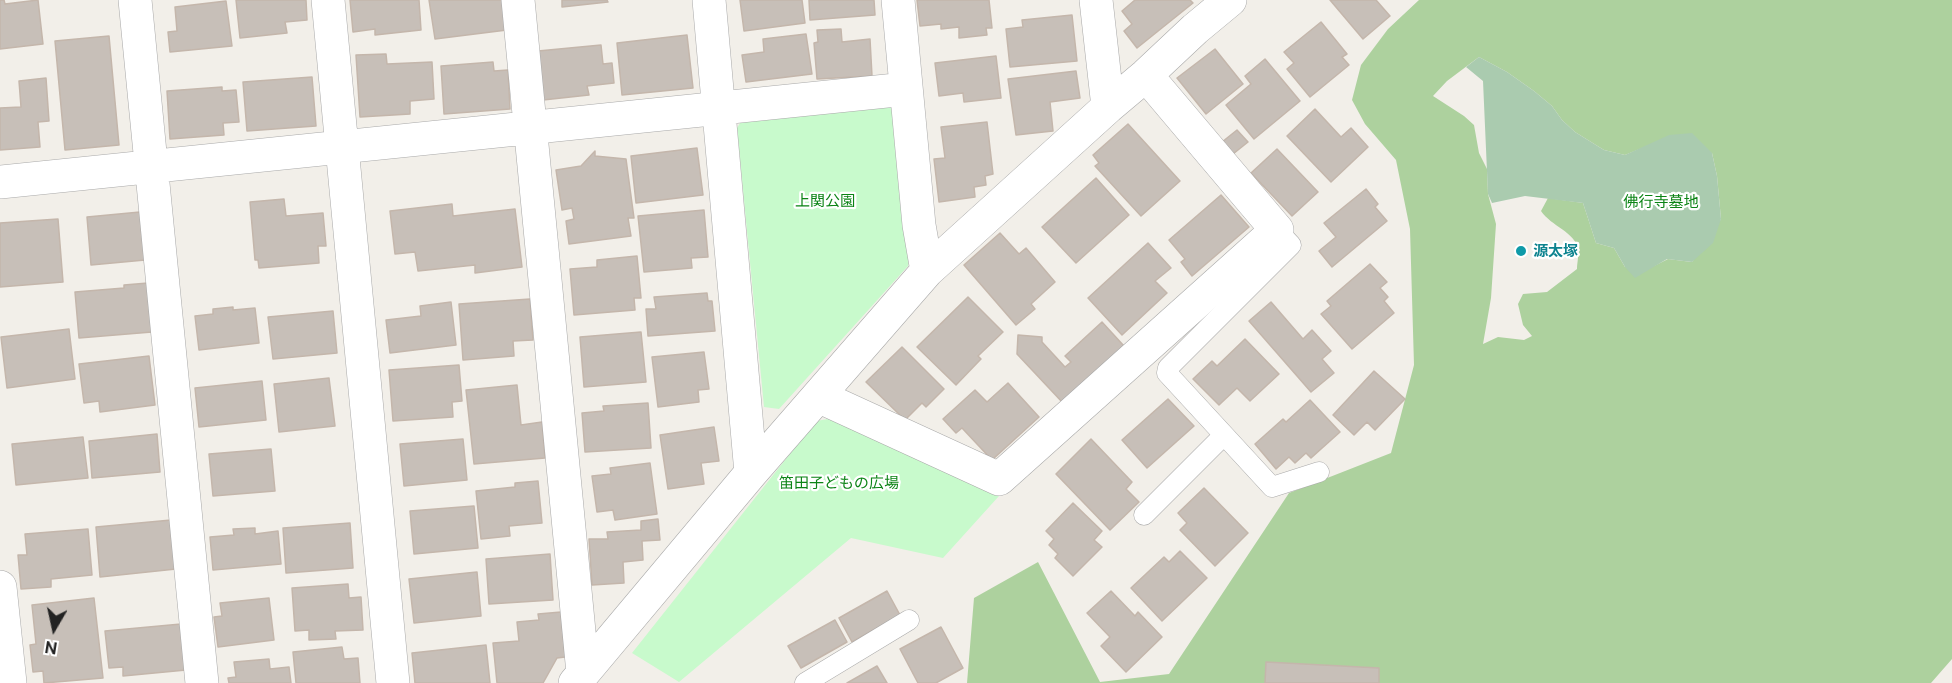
<!DOCTYPE html>
<meta charset="utf-8">
<style>
body{margin:0}
#map{position:relative;width:1952px;height:683px;overflow:hidden;background:#f2efe9;font-family:"Public Sans",sans-serif}
canvas{display:block}
.north{position:absolute;left:24px;top:599px;width:60px;height:60px;-webkit-text-stroke:4px #fff;paint-order:stroke;rotate:189deg;font-size:16px;font-weight:700;line-height:24px;text-align:center;color:#222}
.north::after{content:'';display:block;margin:auto;width:21px;height:27px;background:#222;clip-path:polygon(50% 0,100% 100%,50% 72%,0 100%)}
</style>
<div id="map">
<canvas width="1952" height="683"></canvas>
<div class="north">N</div>
</div>
<script>
const c = document.querySelector('canvas').getContext('2d');
c.lineJoin = 'round';
function fill(path, color) { c.fillStyle = color; c.fill(path, 'evenodd'); }
function strokePath(path, color, width, dash) { c.strokeStyle = color; c.lineWidth = width; c.lineCap = dash ? 'butt' : 'round'; c.setLineDash(dash || []); c.stroke(path); }
function drawText(font, color, halo, rows, align = 'center') {
  c.font = font + ' "Public Sans","Noto Sans JP",sans-serif'; c.lineWidth = 4.5; c.setLineDash([]); c.textBaseline = 'middle'; c.strokeStyle = halo; c.fillStyle = color; for (const [text, x, y, turn = 0] of rows) {
    c.save(); c.translate(x, y); c.rotate((+turn || 0) * Math.PI / 180); c.textAlign = isNaN(turn) ? turn : align; if (halo) c.strokeText(text, 0, 0); c.fillText(text, 0, 0); c.restore();
  }
}
fill(new Path2D(`
 M1419 0H1952V659L1931 683H967L974 598 1038 562 1100 682 1169 674 1289 493 1391 453 1414 365 1410 229 1396 160 1365 124 1352 100 1361 65 1388 29ZM1479 57 1507 72 1534 91 1552 106 1562 120 1575 132 1604 150 1625 155 1642 148 1712 153 1717 176 1721 219 1692 262 1668 259 1654 266 1625 267 1614 248 1596 243 1583 203 1548 198 1541 211C1551 226 1575 232 1578 249 1579 256 1577 263 1577 269L1547 292 1523 294 1518 304 1523 325 1532 336 1524 340 1498 337 1483 344 1491 298 1496 224 1488 194 1487 169 1479 153 1474 125 1464 116 1433 96 1447 81Z`), '#add19e');
fill(new Path2D(`
 M1479 57 1507 72 1534 91 1552 106 1562 120 1575 132 1604 150 1625 155 1669 135 1692 133 1712 153 1717 176 1721 219 1713 243 1692 262 1667 259 1635 278 1625 267 1614 248 1596 243 1583 203 1525 196 1492 203 1488 194 1483 81 1466 67Z`), '#aacbaf');
fill(new Path2D(`
 M887 101 899 112 911 253 908 266 779 409 764 407 737 128 745 115Z
 M834 418 999 496 943 558 851 538 679 682 632 653 816 421Z`), '#c8facc');
const building = new Path2D(`
 M0 0H4L5 4 38 0 43 44 0 49Z
 M236 0H306L307 20 285 22 287 33 240 38Z
 M350 0H419L421 30 375 35V29L353 32Z
 M429 0H503L507 30 435 39Z
 M562 0H607L608 2 562 7Z
 M740 0H802L805 23 744 31Z
 M809 0H874L875 15 810 20Z
 M917 0H989L992 28H986L987 35 959 38V27L941 29V24L920 26Z
 M1135 0H1190L1193 3 1137 48 1124 31 1132 24 1122 11Z
 M1330 0H1376L1390 16 1363 39Z
 M226 1 232 46 170 52 168 32 177 31 175 7Z
 M1072 15 1077 61 1010 67 1006 29 1023 27 1022 20Z
 M1321 22 1347 54 1342 57 1349 65 1310 97 1287 69 1294 63 1284 52Z
 M841 29 842 42 870 39 872 76 817 79 814 43 818 42 817 30Z
 M806 34 812 74 746 82 742 55 764 52 763 39Z
 M687 35 693 88 622 95 617 43Z
 M109 36 119 145 65 150 55 41Z
 M601 45 603 64 612 63 614 83 587 86 589 95 543 100 538 51Z
 M1215 49 1243 84 1206 114 1177 78Z
 M386 54 387 64 432 62 434 99 410 101V114L360 117 356 55Z
 M996 56 1001 98 964 102 963 93 939 96 935 63Z
 M1265 59 1300 101 1254 139 1226 105 1251 84 1245 76Z
 M493 62 494 71 508 70 510 109 444 114 441 66Z
 M1076 71 1080 98 1050 102 1053 131 1016 135 1008 79Z
 M312 77 316 126 247 131 243 82Z
 M46 78 49 121 38 122 40 147 0 150V108L21 107 19 81Z
 M222 87V91L236 90 239 122 223 123 224 135 170 139 167 91Z
 M1315 109 1341 137 1351 128 1368 147 1331 182 1287 136Z
 M987 122 993 174 985 176 986 185 974 187 975 197 939 202 934 159 945 158 941 127Z
 M1128 124 1180 181 1141 216 1095 166 1099 163 1093 155Z
 M1237 130 1248 142 1233 154 1222 142Z
 M697 148 703 195 636 203 631 156Z
 M1277 149 1318 192 1292 216 1251 173Z
 M595 151V156L626 159 634 218H628L631 236 569 244 566 221 574 219 572 208 562 210 556 170 581 166Z
 M1096 178 1129 215 1076 263 1042 227Z
 M1366 189 1378 204 1375 207 1387 221 1332 267 1319 251 1336 237 1324 223Z
 M1221 195 1249 227 1192 276 1181 262 1185 259 1169 240Z
 M284 199 286 216 323 213 326 246H318L319 263 259 268 258 260H255L250 202Z
 M452 204 453 216 515 209 522 267 475 273V265L418 271 415 252 395 254 390 211Z
 M704 210 708 257 691 258 692 268 644 272 638 216Z
 M140 212 145 260 91 265 87 217Z
 M58 219 63 282 0 287V223Z
 M1000 233 1019 254 1026 248 1055 282 1031 304 1035 309 1016 325 964 265Z
 M1148 243 1171 268 1155 281 1167 293 1122 335 1088 298Z
 M637 256 641 298H634L635 310 574 315 570 269 597 267V260Z
 M1370 264 1387 282 1380 288 1388 297 1384 301 1394 313 1352 349 1321 314 1331 306 1327 301Z
 M148 283 152 332 79 338 75 292 124 288V285Z
 M707 293 708 301H712L715 331 648 336 646 309H656L654 297Z
 M968 297 1003 332 978 356 981 359 956 385 917 347Z
 M530 299 533 340 513 341 514 356 463 360 459 304Z
 M451 302 456 345 390 353 386 320 421 316 420 306Z
 M1271 302 1303 339 1312 330 1331 351 1322 359 1334 373 1311 392 1249 321Z
 M233 307V310L255 308 259 343 199 350 195 316 213 314V309Z
 M333 311 337 353 273 359 268 317Z
 M1102 322 1124 346 1063 403 1017 354 1018 335 1042 337V342L1065 367 1071 362 1065 356Z
 M69 329 75 379 7 388 1 337Z
 M641 332 646 382 584 387 580 337Z
 M1245 339 1279 374 1250 401 1237 388 1219 405 1193 379 1212 361 1217 366Z
 M902 347 944 389 926 407 922 403 905 420 866 382Z
 M704 352 709 389 698 390 699 402 658 407 652 357Z
 M149 356 155 405 100 412 99 401 84 403 79 364Z
 M459 365 462 401 452 402 453 417 393 421 389 370Z
 M1374 371 1405 399 1375 430 1367 422 1354 435 1333 415Z
 M329 378 335 426 279 432 274 384Z
 M262 381 266 420 199 427 195 388Z
 M1008 383 1039 417 992 460 962 428 956 433 943 419 975 390 987 402Z
 M517 385 521 425 542 422 545 458 474 464 466 390Z
 M1168 399 1194 426 1147 468 1122 440Z
 M1310 400 1340 432 1311 458 1306 453 1295 463 1289 457 1276 469 1255 444 1283 419 1286 422Z
 M648 403 651 448 585 452 582 413 604 411 603 406Z
 M714 427 719 461 701 463 704 484 668 489 660 435Z
 M157 434 160 472 92 478 89 441Z
 M83 437 88 478 16 485 12 444Z
 M463 439 467 480 404 486 400 444Z
 M1091 439 1132 482 1126 489 1139 502 1110 530 1056 474Z
 M271 449 275 491 213 496 209 454Z
 M650 463 657 514 615 520 613 510 597 512 592 476 611 474 610 468Z
 M538 481 542 523 509 526 510 536 481 539 476 491 515 487V483Z
 M1204 488 1248 533 1215 566 1180 530 1187 523 1178 513Z
 M1073 503 1102 531 1094 540 1102 547 1073 576 1055 558 1058 554 1049 545 1054 539 1046 531Z
 M474 506 478 548 414 554 410 511Z
 M658 519 660 540 642 541 643 560 623 562 624 583 592 585 589 539H608L607 532 641 530V521Z
 M171 520 176 569 100 577 96 527Z
 M350 523 353 568 286 573 283 528Z
 M255 528V534L278 531 281 564 213 570 210 537 234 535 233 529Z
 M88 529 92 575 51 579V587L21 589 18 555H27L25 534Z
 M1180 551 1207 578 1162 621 1131 588 1164 557 1169 562Z
 M550 554 553 600 489 604 486 559Z
 M477 572 481 616 414 623 409 579Z
 M348 584 349 598 361 597 363 630 335 631 336 639 309 640V630L295 631 292 588Z
 M887 591 900 615 852 642 839 618Z
 M1111 591 1135 616 1138 612 1162 637 1126 672 1101 646 1110 637 1087 613Z
 M94 598 103 678 44 683 43 671 33 672 30 645 36 644 32 605Z
 M269 598 274 640 218 647 214 617 222 616 220 603Z
 M561 612 565 657 557 658 543 683H497L493 643 519 641 517 622 539 620 538 614Z
 M835 620 847 642 801 668 788 646Z
 M181 624 186 670 123 676V667L109 668 105 631Z
 M941 627 963 668 936 683H918L900 649Z
 M486 645 490 683H415L412 653Z
 M342 647 344 659 358 658 360 683H296L293 652Z
 M269 659 270 669 289 667 291 683H229L228 678 236 677 234 662Z
 M1266 662 1379 668V683H1265Z
 M877 666 887 683H847Z`);
fill(building, '#c7bfb8');
strokePath(building, '#c4b6ab', 1.5);
const lane = new Path2D(`
 M1277 230 1291 245 1168 368 1167 373 1272 487 1319 472
 M1144 515 1224 435
 M805 683 909 620`);
const street = new Path2D(`
 M135 0 202 683
 M328 0 393 683
 M518 0 583 673
 M709 0 751 473
 M898 0 919 225 927 271
 M1096 0 1108 107
 M0 182 906 89
 M818 396 999 479 1277 230 1146 75
 M0 587 10 683
 M575 683 751 473 927 271 1108 107 1146 75 1195 29 1230 0`);
strokePath(lane, '#a9a9a9', 21);
strokePath(street, '#a9a9a9', 34);
strokePath(lane, '#fff', 20);
strokePath(street, '#fff', 33);
for (const [x, y, r, color] of [
 [1521,251,6,"#0f9aa8"]
]) { const dot = new Path2D(); dot.arc(x, y, r, 0, 2 * Math.PI); c.fillStyle = color; c.fill(dot); strokePath(dot, '#fff', 2); }
drawText('15px', '#0c8416', '#fff', [
 ["上関公園",825,201],
 ["佛行寺墓地",1661,202],
 ["笛田子どもの広場",839,483]
]);
drawText('bold 15px', '#0d838f', '#fff', [
 ["源太塚",1533,251]
], 'left');
</script>
